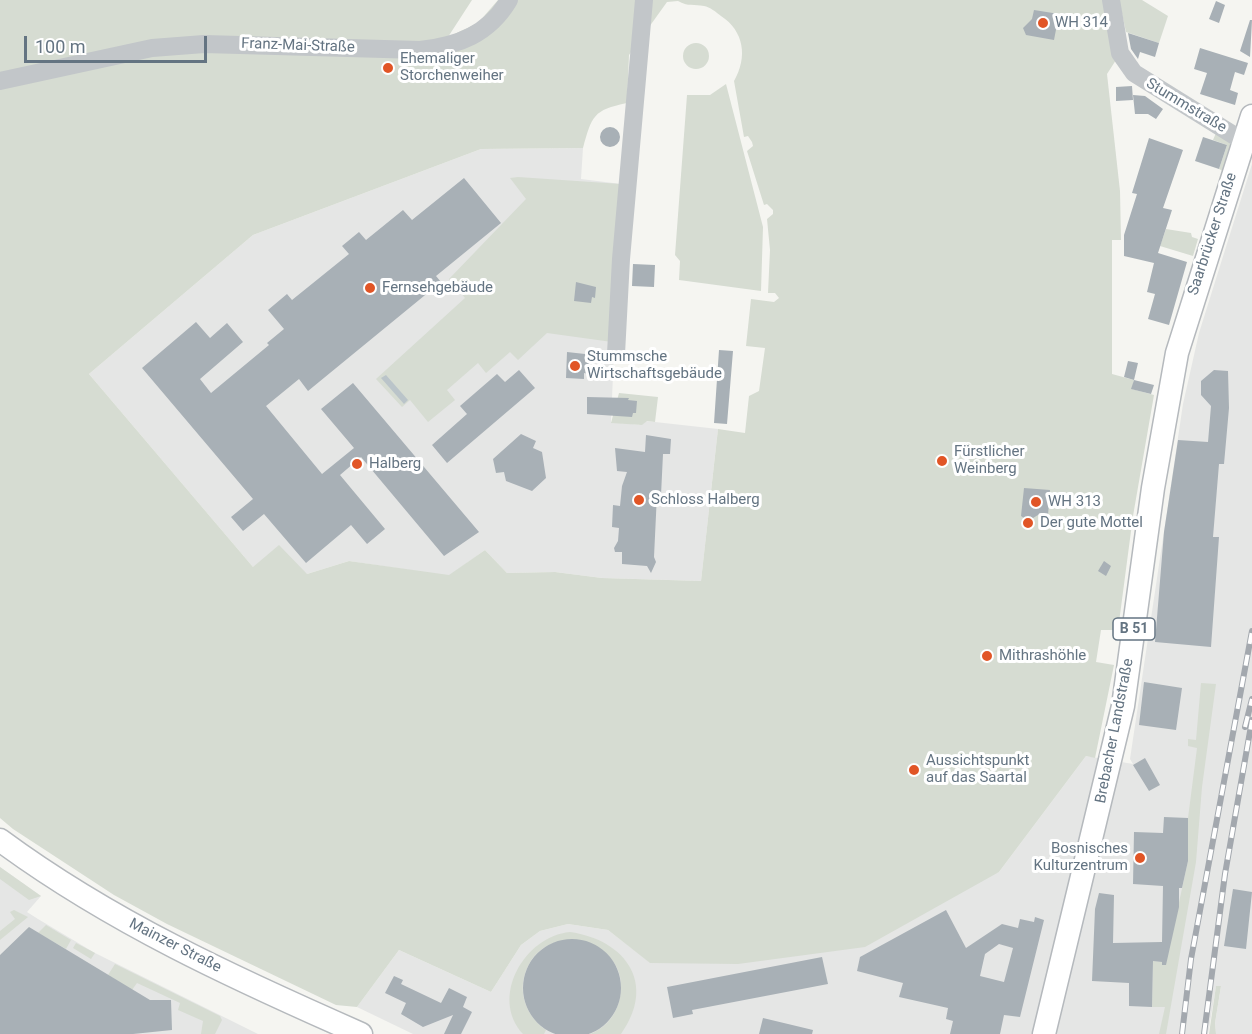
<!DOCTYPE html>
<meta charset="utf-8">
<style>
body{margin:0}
#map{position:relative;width:1252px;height:1034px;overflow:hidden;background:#f5f5f1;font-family:Roboto,sans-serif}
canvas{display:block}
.scale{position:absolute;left:24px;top:36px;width:183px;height:27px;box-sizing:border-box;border:3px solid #647482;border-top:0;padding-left:8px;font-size:18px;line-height:21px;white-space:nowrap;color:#647482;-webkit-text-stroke:4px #fff;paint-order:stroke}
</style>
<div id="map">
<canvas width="1252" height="1034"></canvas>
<div class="scale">100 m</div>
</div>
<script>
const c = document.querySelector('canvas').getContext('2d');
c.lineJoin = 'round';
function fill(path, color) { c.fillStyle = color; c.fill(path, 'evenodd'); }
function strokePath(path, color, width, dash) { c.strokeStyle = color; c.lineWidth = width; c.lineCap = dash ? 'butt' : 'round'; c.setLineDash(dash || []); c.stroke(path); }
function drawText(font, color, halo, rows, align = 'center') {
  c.font = font + ' Roboto,sans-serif'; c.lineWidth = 6; c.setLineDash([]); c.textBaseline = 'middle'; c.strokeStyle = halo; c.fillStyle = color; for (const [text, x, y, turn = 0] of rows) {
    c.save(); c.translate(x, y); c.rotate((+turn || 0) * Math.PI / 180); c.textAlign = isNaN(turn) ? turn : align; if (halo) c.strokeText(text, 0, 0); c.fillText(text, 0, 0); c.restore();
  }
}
fill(new Path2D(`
 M583 148 581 179 621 184 611 422 641 425 646 421 718 429 701 581 602 578 555 572 507 573 485 550 449 576 349 561 307 574 253 567 89 374 253 235 481 149Z
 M1252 164V1034H1216L1215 1023 1221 986 1216 987 1208 1034H413L357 1007 399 950 491 992 521 945 540 931 568 924 608 930 651 963 999 872 1086 756 1133 764 1130 759 1183 404 1199 333Z
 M0 867 41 896 27 912 38 919 95 953 258 1034H0Z`), '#e5e6e5');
fill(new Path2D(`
 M0 0H472L448 37 478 23 498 0H1106L1116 60 1107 74 1120 191 1121 240H1112V374L1134 380 1132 389 1154 395 1133 516 1118 630H1101L1096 662 1114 665 1095 758 1086 756 999 872 865 947 738 964 650 963 608 930 568 924 540 931 521 945 491 992 399 950 357 1007 336 1005 167 924 114 895 13 829 0 818ZM678 1C688 7 694 4 704 6 710 7 716 12 721 16 744 31 748 57 734 81L744 137 748 136 752 142 753 146 747 151 764 205 767 204 773 210V214L767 219 770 250 768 293H775L779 298 774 302 751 299 746 346 765 348 759 391 749 396 745 433 718 429 701 581 602 578 555 572 507 573 485 550 449 575 349 561 307 574 279 545 253 567 89 374 253 235 481 149 583 148C592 116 593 110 627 103L629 55 667 2Z
 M1119 0H1142L1168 16 1159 43 1126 32Z
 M683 56a13 13 0 1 1 26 0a13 13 0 1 1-26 0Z
 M726 84 763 227 761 291 679 280 680 261 675 255 687 95H710Z
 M1216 133 1232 142 1223 171 1219 169 1227 145 1213 140Z
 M518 177 621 184 612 342 547 333 518 360 510 352 486 373 478 363 447 390 455 400 428 422 410 400 402 407 376 379 465 298 449 279 526 199 510 178Z
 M1166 229 1191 233 1192 237 1198 239 1193 256 1160 246Z
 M619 393 658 397 655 422 647 421 642 425 611 423Z
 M1201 683 1216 684 1202 787 1196 862 1166 1034H1159L1165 1007H1152L1153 961 1166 962 1188 861V818L1197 748 1188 746V739L1196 740Z
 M0 867 41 896 29 900 0 879Z
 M14 910 28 917 0 940V931L15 919 10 912Z
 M46 925 71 940 66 949 38 933Z
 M570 932C626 940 657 984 621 1034H590C603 1029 613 1019 618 1005 641 938 534 911 523 983 521 1002 531 1020 546 1030L544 1034H523C489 997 525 936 570 932Z
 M76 943 95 953 91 959 73 948Z
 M115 964 220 1016 222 1020 215 1034H201L203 1021 178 1010 180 1003 137 983 132 990 108 975Z
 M1216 986H1221L1215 1023 1216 1034H1209Z`), '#d6dcd2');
fill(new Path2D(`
 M386 375 408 400 404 404 381 378Z`), '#bac4c9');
fill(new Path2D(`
 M1216 1 1225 5 1219 23 1209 19Z
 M1034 10 1059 14 1054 40 1026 35 1023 28 1032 19Z
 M1250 20H1252L1250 57 1240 51Z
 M1128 33 1159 43 1155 57 1140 52 1138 59 1131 49Z
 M1200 48 1248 63 1244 75 1235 72 1230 90 1238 93 1235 105 1200 94 1207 73 1194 69Z
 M1132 86 1133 100 1116 101V87Z
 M1133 95 1145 96 1163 109 1156 119 1148 114H1135Z
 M600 137a10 10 0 1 1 20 0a10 10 0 1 1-20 0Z
 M1203 137 1227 145 1219 169 1195 161Z
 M1149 138 1183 150 1163 208 1172 210 1158 253 1187 262 1169 325 1148 319 1155 294 1147 292 1154 263 1124 256V235L1137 194 1132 193Z
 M464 178 501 223 436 276 441 282 308 391 299 379 266 406 322 474 354 448 321 409 353 383 479 532 444 556 361 457 340 475 385 529 367 544 351 525 306 563 264 514 243 531 231 517 253 499 142 368 196 322 210 338 227 323 243 342 200 379 211 393 269 345 267 343 284 329 268 310 287 294 292 300 349 254 342 246 359 232 366 240 403 210 412 220Z
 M633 264 655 265 654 287 632 286Z
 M576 282 596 287 595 298 592 297 591 303 574 301Z
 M719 350 733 351 727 424 714 423Z
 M567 352 585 354V362L589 363 588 374 584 373V379L566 378Z
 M1128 361 1138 363 1134 380 1124 377Z
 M519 370 535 388 447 463 432 445 467 414 460 406 497 374 505 382Z
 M1214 370 1228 371 1229 408 1224 464H1219L1213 537H1219L1211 647 1155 642 1164 532 1178 440 1208 442 1211 406 1201 395V381Z
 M1134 380 1154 385 1151 394 1131 389Z
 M587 397 629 398 628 400 637 401 636 413H633L632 417 587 414Z
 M521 434 536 441 533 448 542 452 546 478 532 491 506 481 504 472 496 473 493 459Z
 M646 435 671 439 670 454H663L661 495 657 494 654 557 656 562 651 573 647 566 622 564V552H615L614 548 618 541 619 528 612 527 613 505 620 506 622 486 627 472 617 471 615 448 645 452Z
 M1024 488 1050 490 1048 515H1038L1028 521 1021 516Z
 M1104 561 1111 566 1106 576 1098 571Z
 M1144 682 1182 688 1176 730 1139 725Z
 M1145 758 1160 785 1149 791 1133 765Z
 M1164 817 1188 818V861L1182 888H1179V907L1166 965H1162V962L1153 961 1152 1007 1129 1006V983L1092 981 1095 909 1099 893 1114 895 1113 943 1162 942 1163 886 1133 884 1134 832 1163 833Z
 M1233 889 1252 892 1246 949 1224 946Z
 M946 910 966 948 1002 924 1018 928 1020 919 1034 922 1035 917 1044 920 1020 1017 1004 1015 1000 1034H950L953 1021 946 1019 948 1008 899 997 903 983 857 971 860 957ZM999 944 1013 948 1004 982 980 976 985 954Z
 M29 927 150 1000H171L172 1030 133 1034H0V955Z
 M523 988a49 49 0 1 1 98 0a49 49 0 1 1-98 0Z
 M822 957 828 984 692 1010 693 1014 673 1018 667 987Z
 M394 976 403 980 401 984 441 1003 449 988 467 997 463 1007 472 1012 461 1034H444L453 1015 423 1027 401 1014 406 1003 385 993Z
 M763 1018 813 1030 812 1034H759Z`), '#a8b0b6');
const major = new Path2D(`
 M0 840C111 922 236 979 361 1034
 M1044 1034 1123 706 1153 488 1177 353 1252 116`);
strokePath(major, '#b5b9bd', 25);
strokePath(new Path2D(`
 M1111 0 1120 53 1134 73 1243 141
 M0 81 152 48 204 44 420 50C458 46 489 34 509 0
 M616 354 621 259 644 0`), '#c2c6c9', 18);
strokePath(major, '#fff', 22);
const rail = new Path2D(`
 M1245 727 1252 699
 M1182 1034 1191 959 1252 631
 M1204 1034 1225 874 1252 720`);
strokePath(rail, '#a3a8ae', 6);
strokePath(rail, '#fff', 4, [11]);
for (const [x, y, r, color] of [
 [1043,23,6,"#e15526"],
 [388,68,6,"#e15526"],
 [370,288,6,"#e15526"],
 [575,366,6,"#e15526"],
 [942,461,6,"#e15526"],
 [357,464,6,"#e15526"],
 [639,500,6,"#e15526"],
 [1036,502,6,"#e15526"],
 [1028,523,6,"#e15526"],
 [987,656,6,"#e15526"],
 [914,770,6,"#e15526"],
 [1140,858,6,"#e15526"]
]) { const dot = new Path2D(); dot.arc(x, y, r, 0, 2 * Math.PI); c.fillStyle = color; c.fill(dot); strokePath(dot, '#fff', 2); }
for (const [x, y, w] of [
 [1134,629,42]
]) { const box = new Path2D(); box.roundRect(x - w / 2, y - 11, w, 22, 4.5); c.fillStyle = '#fff'; c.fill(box); strokePath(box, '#647482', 1.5); }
drawText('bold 14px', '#647482', null, [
 ["B 51",1134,629]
]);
drawText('15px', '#647482', '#fff', [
 ["WH 314",1055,23],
 ["Ehemaliger",400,59],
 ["Storchenweiher",400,76],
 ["Fernsehgebäude",382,288],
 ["Stummsche",587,357],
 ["Wirtschaftsgebäude",587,374],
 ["Fürstlicher",954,452],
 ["Weinberg",954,469],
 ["Halberg",369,464],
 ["Schloss Halberg",651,500],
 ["WH 313",1048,502],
 ["Der gute Mottel",1040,523],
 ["Mithrashöhle",999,656],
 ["Aussichtspunkt",926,761],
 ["auf das Saartal",926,778],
 ["Bosnisches",1128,849,"right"],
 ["Kulturzentrum",1128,866,"right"]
], 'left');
drawText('15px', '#647482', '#fff', [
 ["Franz-Mai-Straße",298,46,2],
 ["Stummstraße",1186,106,31],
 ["Saarbrücker Straße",1213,234,-72],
 ["Brebacher Landstraße",1115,731,-79],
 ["Mainzer Straße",175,946,27]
]);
</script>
